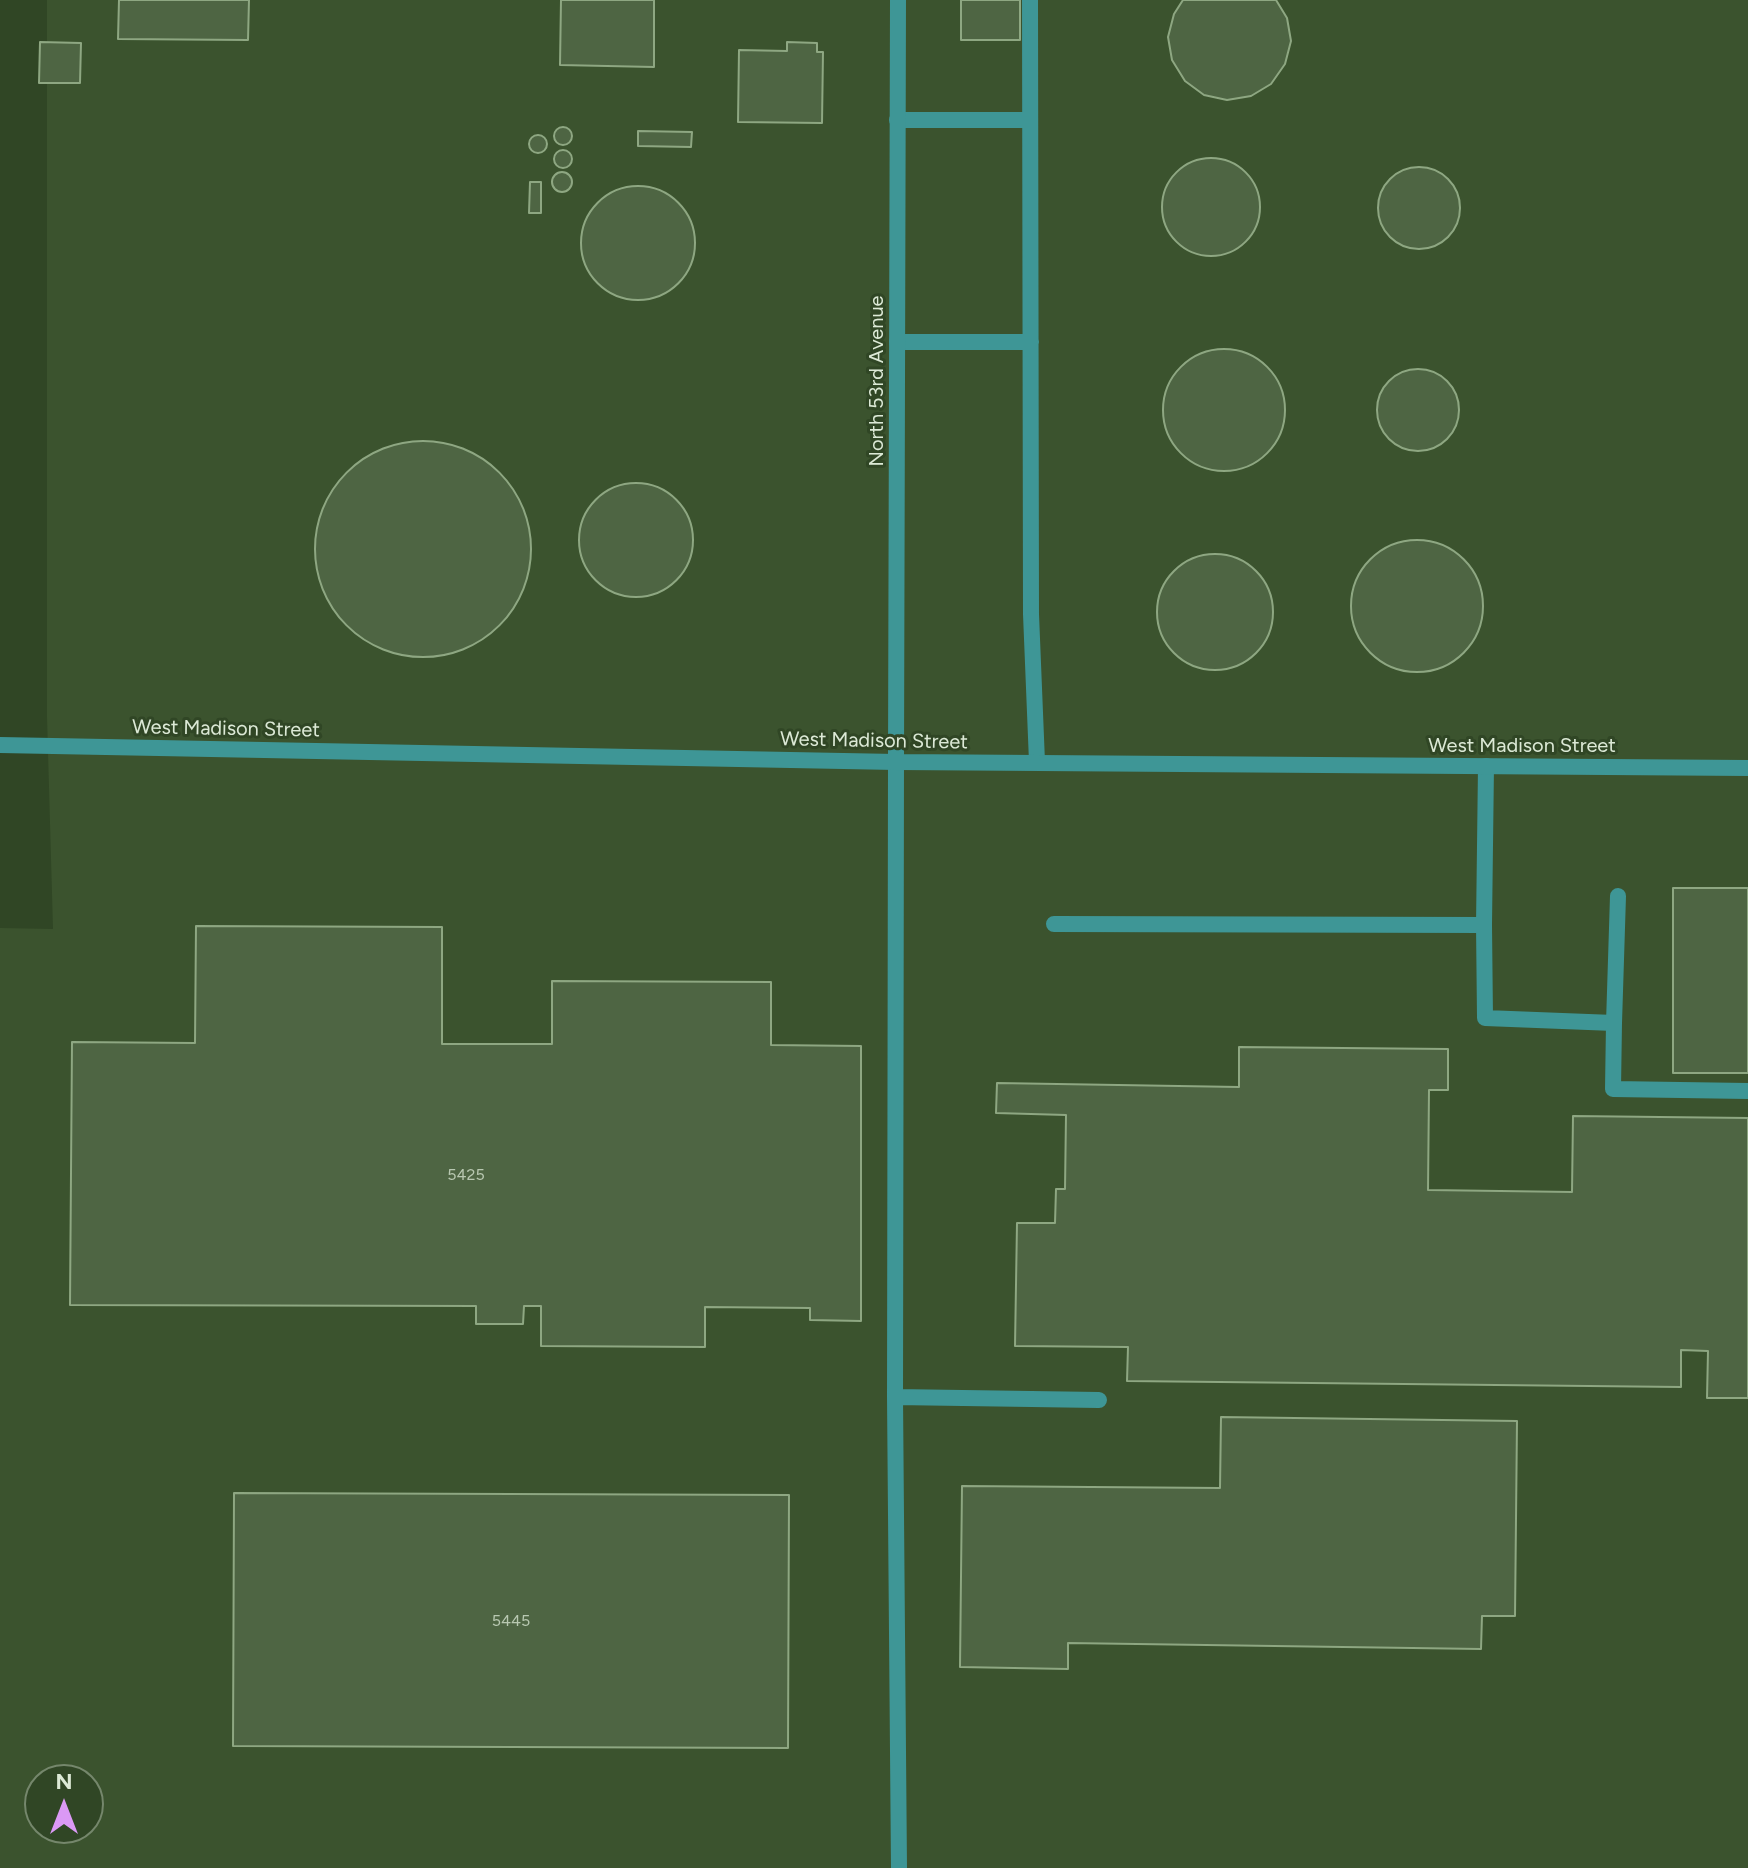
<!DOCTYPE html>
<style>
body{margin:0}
#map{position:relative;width:1748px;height:1868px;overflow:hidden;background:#304625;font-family:Figtree,sans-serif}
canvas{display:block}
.north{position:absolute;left:24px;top:1764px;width:80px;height:80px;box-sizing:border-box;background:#304625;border:2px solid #75876c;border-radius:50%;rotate:0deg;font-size:22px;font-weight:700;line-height:32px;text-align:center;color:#dce9d6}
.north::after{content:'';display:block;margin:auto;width:28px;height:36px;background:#db99f5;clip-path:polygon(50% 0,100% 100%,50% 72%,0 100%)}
</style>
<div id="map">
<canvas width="1748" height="1868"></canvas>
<div class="north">N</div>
</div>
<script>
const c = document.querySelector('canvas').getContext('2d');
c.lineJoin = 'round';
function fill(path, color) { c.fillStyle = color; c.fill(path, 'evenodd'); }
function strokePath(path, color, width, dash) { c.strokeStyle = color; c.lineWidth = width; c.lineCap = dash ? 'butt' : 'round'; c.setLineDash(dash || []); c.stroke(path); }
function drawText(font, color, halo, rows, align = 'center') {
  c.font = font + ' Figtree,sans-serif'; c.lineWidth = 6; c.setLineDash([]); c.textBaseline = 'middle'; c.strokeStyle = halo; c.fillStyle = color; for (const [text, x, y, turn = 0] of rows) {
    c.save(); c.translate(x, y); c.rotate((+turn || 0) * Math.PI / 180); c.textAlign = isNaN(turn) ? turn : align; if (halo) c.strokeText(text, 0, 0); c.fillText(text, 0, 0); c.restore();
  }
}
fill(new Path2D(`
 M47 0H1748V1868H0V928L53 929 47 717ZM40 1780H88V1828H40Z`), '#3b532e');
const building = new Path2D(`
 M119 0H249L248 40 118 39Z
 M561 0H654V67L560 65Z
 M961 0H1020V40H961Z
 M1183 0H1276L1287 18 1291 41 1285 64 1271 84 1251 96 1227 100 1204 95 1185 81 1172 60 1168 37 1174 14Z
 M40 42 81 43 80 83H39Z
 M787 42 817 43V52H823L822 123 738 122 739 50 787 51Z
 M554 136a9 9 0 1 1 18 0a9 9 0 1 1-18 0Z
 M638 131 692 132 691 147 638 146Z
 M529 144a9 9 0 1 1 18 0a9 9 0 1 1-18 0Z
 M554 159a9 9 0 1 1 18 0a9 9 0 1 1-18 0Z
 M1162 207a49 49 0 1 1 98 0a49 49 0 1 1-98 0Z
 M1378 208a41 41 0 1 1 82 0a41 41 0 1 1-82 0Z
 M552 182a10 10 0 1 1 20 0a10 10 0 1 1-20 0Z
 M530 182H541V213H529Z
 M581 243a57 57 0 1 1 114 0a57 57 0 1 1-114 0Z
 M1163 410a61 61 0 1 1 122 0a61 61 0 1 1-122 0Z
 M1377 410a41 41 0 1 1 82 0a41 41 0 1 1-82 0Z
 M315 549a108 108 0 1 1 216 0a108 108 0 1 1-216 0Z
 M579 540a57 57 0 1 1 114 0a57 57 0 1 1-114 0Z
 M1351 606a66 66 0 1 1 132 0a66 66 0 1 1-132 0Z
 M1157 612a58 58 0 1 1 116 0a58 58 0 1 1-116 0Z
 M1673 888H1748V1073H1673Z
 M196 926 442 927V1044H552V981L771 982V1045L861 1046V1321L810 1320V1308L705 1307V1347L541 1346V1306H524L523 1324H476V1306L70 1305 72 1042 195 1043Z
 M1239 1047 1448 1049V1090H1429L1428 1190 1572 1192 1573 1116 1748 1118V1398H1707L1708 1351 1681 1350V1387L1127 1381 1128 1347 1015 1346 1017 1223H1055L1056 1189H1065L1066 1115 996 1113 997 1083 1239 1087Z
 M1221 1417 1517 1421 1515 1616H1482L1481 1649 1068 1643V1669L960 1667 962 1486 1220 1488Z
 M234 1493 789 1495 788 1748 233 1746Z`);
fill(building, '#4e6543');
strokePath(building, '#8ea782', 2);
strokePath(new Path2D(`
 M1030 0 1031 614 1037 762
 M897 120H1030
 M897 342H1031
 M896 762 895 1397 1099 1400
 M1054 924 1484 925 1486 766
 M1484 925 1485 1018 1614 1023 1618 896
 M1614 1023 1613 1089 1748 1091
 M895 1397 899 1868`), '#3e9696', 16);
strokePath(new Path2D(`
 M0 745 896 762 1748 768
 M896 762 898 0`), '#3e9696', 16);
drawText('16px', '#b8c8b1', null, [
 ["5425",466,1175],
 ["5445",511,1621]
]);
drawText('20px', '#dce9d6', '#304625', [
 ["North 53rd Avenue",877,381,-90],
 ["West Madison Street",226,729,1],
 ["West Madison Street",874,741,1],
 ["West Madison Street",1522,746]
]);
</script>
